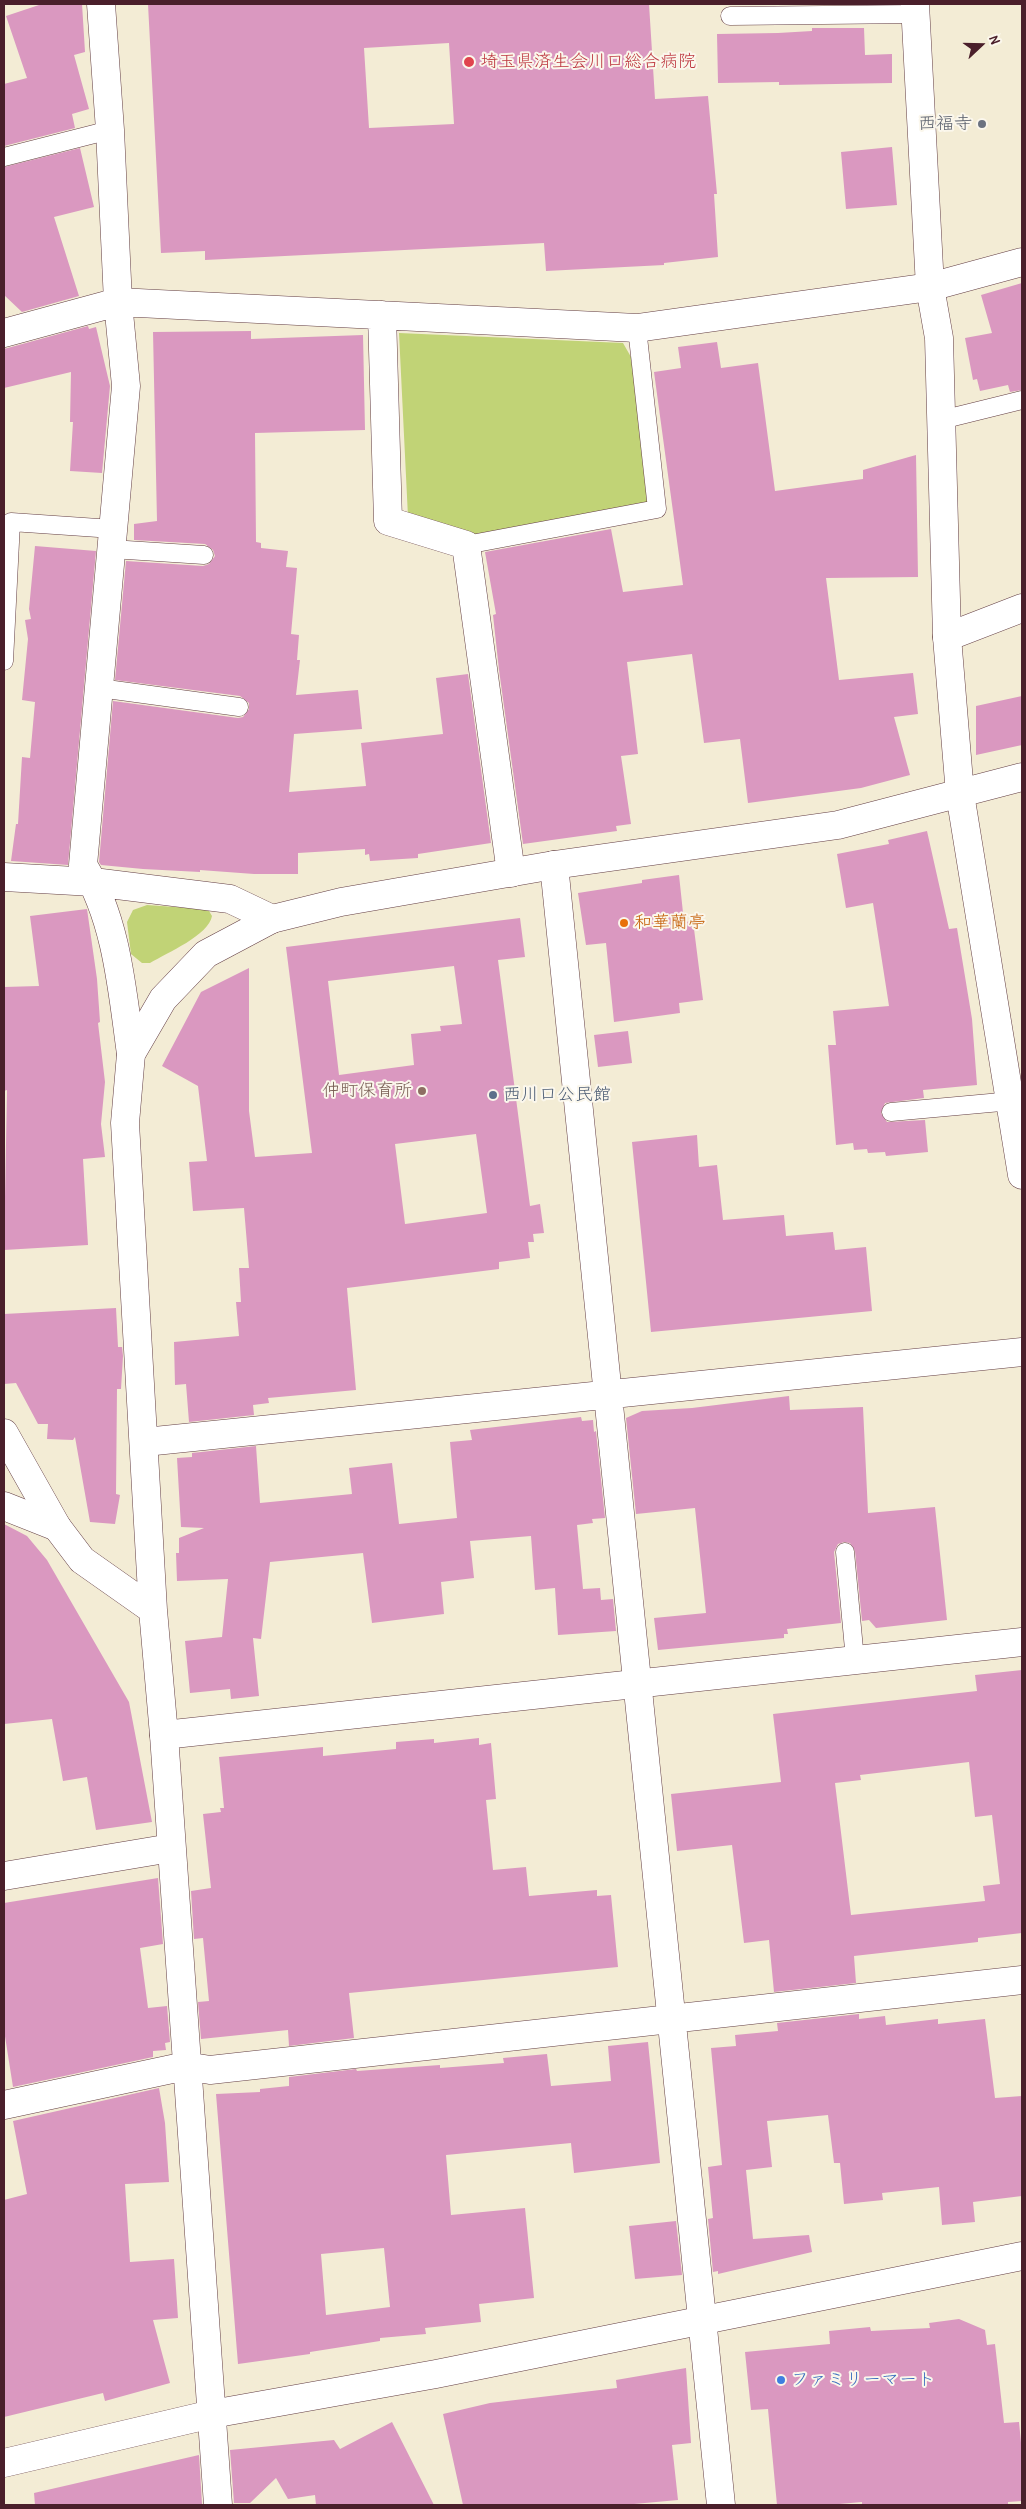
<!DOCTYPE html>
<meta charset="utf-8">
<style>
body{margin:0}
#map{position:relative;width:1026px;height:2509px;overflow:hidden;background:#f3ecd5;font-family:"Patrick Hand",sans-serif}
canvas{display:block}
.frame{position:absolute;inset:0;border:5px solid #4a1f2b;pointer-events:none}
.north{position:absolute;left:956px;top:20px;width:50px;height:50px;-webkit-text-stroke:4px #fbf7ec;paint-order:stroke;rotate:69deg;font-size:14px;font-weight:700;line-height:20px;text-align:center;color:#4a1f2b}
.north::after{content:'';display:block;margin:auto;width:18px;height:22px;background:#4a1f2b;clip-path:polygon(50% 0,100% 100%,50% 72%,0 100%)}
</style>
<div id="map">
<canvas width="1026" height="2509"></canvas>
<div class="frame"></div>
<div class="north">N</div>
</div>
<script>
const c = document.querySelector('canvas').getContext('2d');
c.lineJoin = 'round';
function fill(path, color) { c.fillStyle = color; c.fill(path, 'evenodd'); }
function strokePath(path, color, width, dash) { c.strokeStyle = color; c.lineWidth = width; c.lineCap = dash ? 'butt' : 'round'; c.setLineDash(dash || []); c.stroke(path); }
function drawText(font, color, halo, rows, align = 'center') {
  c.font = font + ' "Patrick Hand","Klee One",sans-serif'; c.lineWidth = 4; c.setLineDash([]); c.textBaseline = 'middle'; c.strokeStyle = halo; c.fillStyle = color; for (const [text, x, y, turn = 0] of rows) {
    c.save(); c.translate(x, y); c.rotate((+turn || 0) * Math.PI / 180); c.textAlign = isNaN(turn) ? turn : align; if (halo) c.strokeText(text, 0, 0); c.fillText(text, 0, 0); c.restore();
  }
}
fill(new Path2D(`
 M399 333 623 343 631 357 649 505 471 536 408 517Z
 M147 905 203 909 209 911 212 916C209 935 167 953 150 963H142L131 954 127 922 133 910Z`), '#c1d376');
fill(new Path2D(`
 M42 4H82L85 52 74 55 89 109 72 114 75 128 4 146V84L27 78 6 16Z
 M148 4H649L655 99 708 96 717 194H714L718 257 664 263V265L546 271 544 243 205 260V251L161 253ZM449 43 454 124 369 128 364 48Z
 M812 28H864L865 55 892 54V83L779 85V82L718 83 717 34 778 33 812 31Z
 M892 147 897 205 846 209 841 152Z
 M80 148 94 207 54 217 79 296 22 312 4 295V167Z
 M1022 283V390L1010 392 1008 385 980 391 977 379 973 380 965 338 992 333 981 295Z
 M88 326 89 329 96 327 110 386 102 473 70 471 73 422H70L71 372 4 388V349Z
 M251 331V339L363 335 365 430 255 433 256 542 261 543V548L288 551 286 567 297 568 291 634 299 635 297 660H300L296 695 358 690 362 729 294 734 289 792 366 786 361 743 443 734 436 678 468 674 491 843 418 854V858L370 861 369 854 365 855V849L298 853V874H254L200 870V872L143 869 101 865 99 862 113 701 238 718 243 717 249 709V703L240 696 115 680 126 561 203 566 209 564 215 556 213 550 205 544 134 540V524L157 521 153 332Z
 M717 342 721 368 758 363 775 491 863 479V470L916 455 918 577 826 578 839 680 913 673 918 714 894 717 910 775 861 788 748 803 740 739 704 743 692 654 627 662 638 754 621 756 631 824 616 826 617 831 523 844 499 670 493 615 496 614 485 552 611 529 623 592 683 585 654 372 681 368 678 347Z
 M35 546 96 551 68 865 11 861 16 824H18L22 757 30 758 35 702 22 700 28 639 25 620 31 619 29 609Z
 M1022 696V745L976 755V706Z
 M927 831 949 929 957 928 972 1019 977 1085 923 1090 924 1098 885 1103 881 1113 887 1122 925 1120 928 1152 886 1156 885 1152 868 1153 867 1149 854 1150 853 1143 836 1145 828 1045H836L833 1011 889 1006 873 903 846 908 837 854 889 844 888 840Z
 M679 875 684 922 693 921 703 1000 679 1003 680 1013 614 1022 606 943 586 945 578 893 642 883V880Z
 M87 909 97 979 100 1022 98 1023 105 1082 101 1124 105 1157 83 1159 88 1245 4 1250 7 1090 4 1091V987L39 986 30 916Z
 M520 918 525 957 498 960 530 1206 540 1204 544 1233 533 1234 534 1242H528L530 1258 499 1262V1269L347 1288 356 1390 268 1398 269 1403 253 1405 254 1415 189 1422 186 1384 175 1385 174 1342 239 1336 236 1302H241L239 1268H249L244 1208 193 1211 189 1162 207 1161 198 1086 162 1066 201 992 249 968V1111L255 1157 312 1153 286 947ZM454 966 462 1024 440 1026 441 1031 411 1034 414 1065 339 1075 328 981ZM476 1134 487 1213 405 1224 395 1144Z
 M628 1031 632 1063 598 1067 594 1035Z
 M697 1135 699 1167 717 1165 723 1220 784 1215 786 1236 833 1232 835 1250 866 1247 872 1311 651 1332 632 1142Z
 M116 1308 118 1347H122L123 1356 121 1389H117L116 1494 120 1495 115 1524 90 1522 75 1437 73 1440 47 1439 48 1424H38L16 1383 4 1384V1314Z
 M789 1396 790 1410 863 1407 868 1513 935 1507 947 1620 876 1628 869 1620 862 1621 855 1551 850 1543 844 1542 838 1544 834 1552 841 1623 787 1629 788 1634H784V1638L658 1650 654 1618 706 1613 695 1508 636 1514 626 1418 642 1411 692 1408Z
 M581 1417 582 1421 593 1420 594 1432 596 1431 605 1518 592 1519 593 1523 577 1525 583 1589 600 1588 601 1600 613 1599 616 1631 558 1635 555 1588 535 1590 531 1536 470 1541 474 1578 441 1582 444 1614 372 1623 363 1553 270 1562 261 1639 253 1638 259 1696 231 1699 230 1689 190 1693 185 1641 222 1637 228 1579 177 1581 176 1553H179V1538L204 1528 181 1527 177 1458 192 1457V1453L256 1446 260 1503 352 1494 349 1468 392 1463 399 1524 457 1518 450 1442 472 1440 470 1430Z
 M4 1524 27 1536 47 1560 129 1702 152 1822 96 1830 87 1777 63 1781 52 1719 4 1724Z
 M1022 1670V1933L978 1938V1942L854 1956 856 1983 774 1992 769 1940 744 1943 732 1845 677 1851 671 1794 781 1782 773 1714 977 1691 975 1675ZM969 1762 975 1817 992 1815 1000 1884 983 1886 985 1901 851 1915 835 1783 861 1780 860 1775Z
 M479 1738V1745L491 1743 496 1799 486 1800 493 1870 526 1867 529 1896 597 1890V1896L611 1895 618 1967 349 1993 354 2038 289 2046 288 2030 201 2039 198 2002 209 2001 203 1938 194 1939 191 1891 211 1888 203 1814 221 1812 220 1808H224L219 1757 323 1747V1756L396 1749V1742L434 1739V1743Z
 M158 1878 163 1944 140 1948 148 2008 167 2006 170 2042 165 2043 166 2050 153 2051V2057L13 2087 4 2030V1903Z
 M859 2014V2019L885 2016 886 2025 938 2019V2024L985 2019 995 2098 1022 2096V2196L973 2202 975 2222 942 2225 939 2187 882 2193 883 2200 844 2204 840 2163H834L828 2115 767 2121 772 2167 746 2170 753 2239 809 2235 812 2252 718 2274V2271L713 2272 708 2219 713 2218 708 2167 722 2165 711 2048 736 2046 735 2035 778 2031 777 2023Z
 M648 2042 660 2163 574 2173 571 2143 446 2155 451 2215 525 2208 534 2298 479 2304 481 2322 425 2328 426 2334 380 2338V2341L310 2352V2354L238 2364 216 2094 260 2092V2089L289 2086V2077L356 2069 357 2071 440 2065V2068L504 2063 503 2058 547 2054 551 2086 611 2081 608 2046ZM384 2248 390 2307 326 2315 321 2254Z
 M159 2088 165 2123 169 2182 125 2184 130 2262 174 2259 178 2318 153 2320 170 2383 105 2401 103 2393 4 2417V2200L27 2194 13 2121Z
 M676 2221 682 2275 635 2279 629 2226Z
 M959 2319 985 2330 987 2345 995 2344 1004 2423 1019 2422 1022 2453V2501L1008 2502V2505H862V2502L828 2505H777L768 2409 751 2410 745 2352 830 2344 829 2331 870 2327 871 2331 930 2328 929 2323Z
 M686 2368 691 2443 672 2445 678 2500 623 2505H463L443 2414 490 2403 617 2388 616 2380Z
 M392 2422 434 2505H316L315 2495 288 2499 276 2478 250 2503H234L230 2450 334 2440 340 2449Z
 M199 2455 202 2504 35 2505 34 2493Z`), '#da98c0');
const service = new Path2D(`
 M730 16 916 14
 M4 157 110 130
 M941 420 1022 400
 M466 545 657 509 637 328
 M111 549 204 555
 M4 661 11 522 113 529
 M99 688 239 707
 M891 1112 1012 1101
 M845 1552 855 1660`);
const minor = new Path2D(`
 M101 4 110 130 118 302 126 386 83 865C117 921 122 989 131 1054
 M382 315 388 521 466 545 511 873
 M4 333 118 302 637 328 930 287 1022 262
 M947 637 1022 608
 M554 865 721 2505
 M4 877 93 882 230 899 272 919
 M145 1442 1022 1352
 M4 1506 57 1527
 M164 1735 218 2505
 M4 2105 186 2066 210 2070 1022 1980`);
const tertiary = new Path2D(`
 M915 4 930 287 939 338 947 637 960 794 1022 1175
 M1022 777 838 825 554 865 341 902 272 919 206 954 163 999 131 1054 125 1123 153 1610 164 1735 1022 1642
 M4 1433 57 1527 82 1560 153 1610
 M4 1876 171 1848
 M4 2463 212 2414 436 2374 1022 2256`);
strokePath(service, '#633e44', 19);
strokePath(minor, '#633e44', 29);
strokePath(tertiary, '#633e44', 29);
strokePath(service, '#fff', 18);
strokePath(minor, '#fff', 28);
strokePath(tertiary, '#fff', 28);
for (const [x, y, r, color] of [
 [469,62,6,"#e0444e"],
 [982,124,5,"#6b7280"],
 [624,923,5,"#e8710a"],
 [422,1091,5,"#8d6e63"],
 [493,1095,5,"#5c6f8a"],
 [781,2380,5,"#3f7fe0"]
]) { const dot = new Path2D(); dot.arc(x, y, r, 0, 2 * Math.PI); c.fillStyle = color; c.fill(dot); strokePath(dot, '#fbf7ec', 2); }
drawText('18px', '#be3a42', '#fbf7ec', [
 ["埼玉県済生会川口総合病院",480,62]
], 'left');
drawText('18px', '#5b616d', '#fbf7ec', [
 ["西福寺",972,124]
], 'right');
drawText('18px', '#c56008', '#fbf7ec', [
 ["和華蘭亭",634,923]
], 'left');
drawText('18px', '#785e54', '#fbf7ec', [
 ["仲町保育所",412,1091]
], 'right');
drawText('18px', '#4e5e75', '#fbf7ec', [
 ["西川口公民館",503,1095]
], 'left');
drawText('18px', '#366cbe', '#fbf7ec', [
 ["ファミリーマート",791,2380]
], 'left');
</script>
